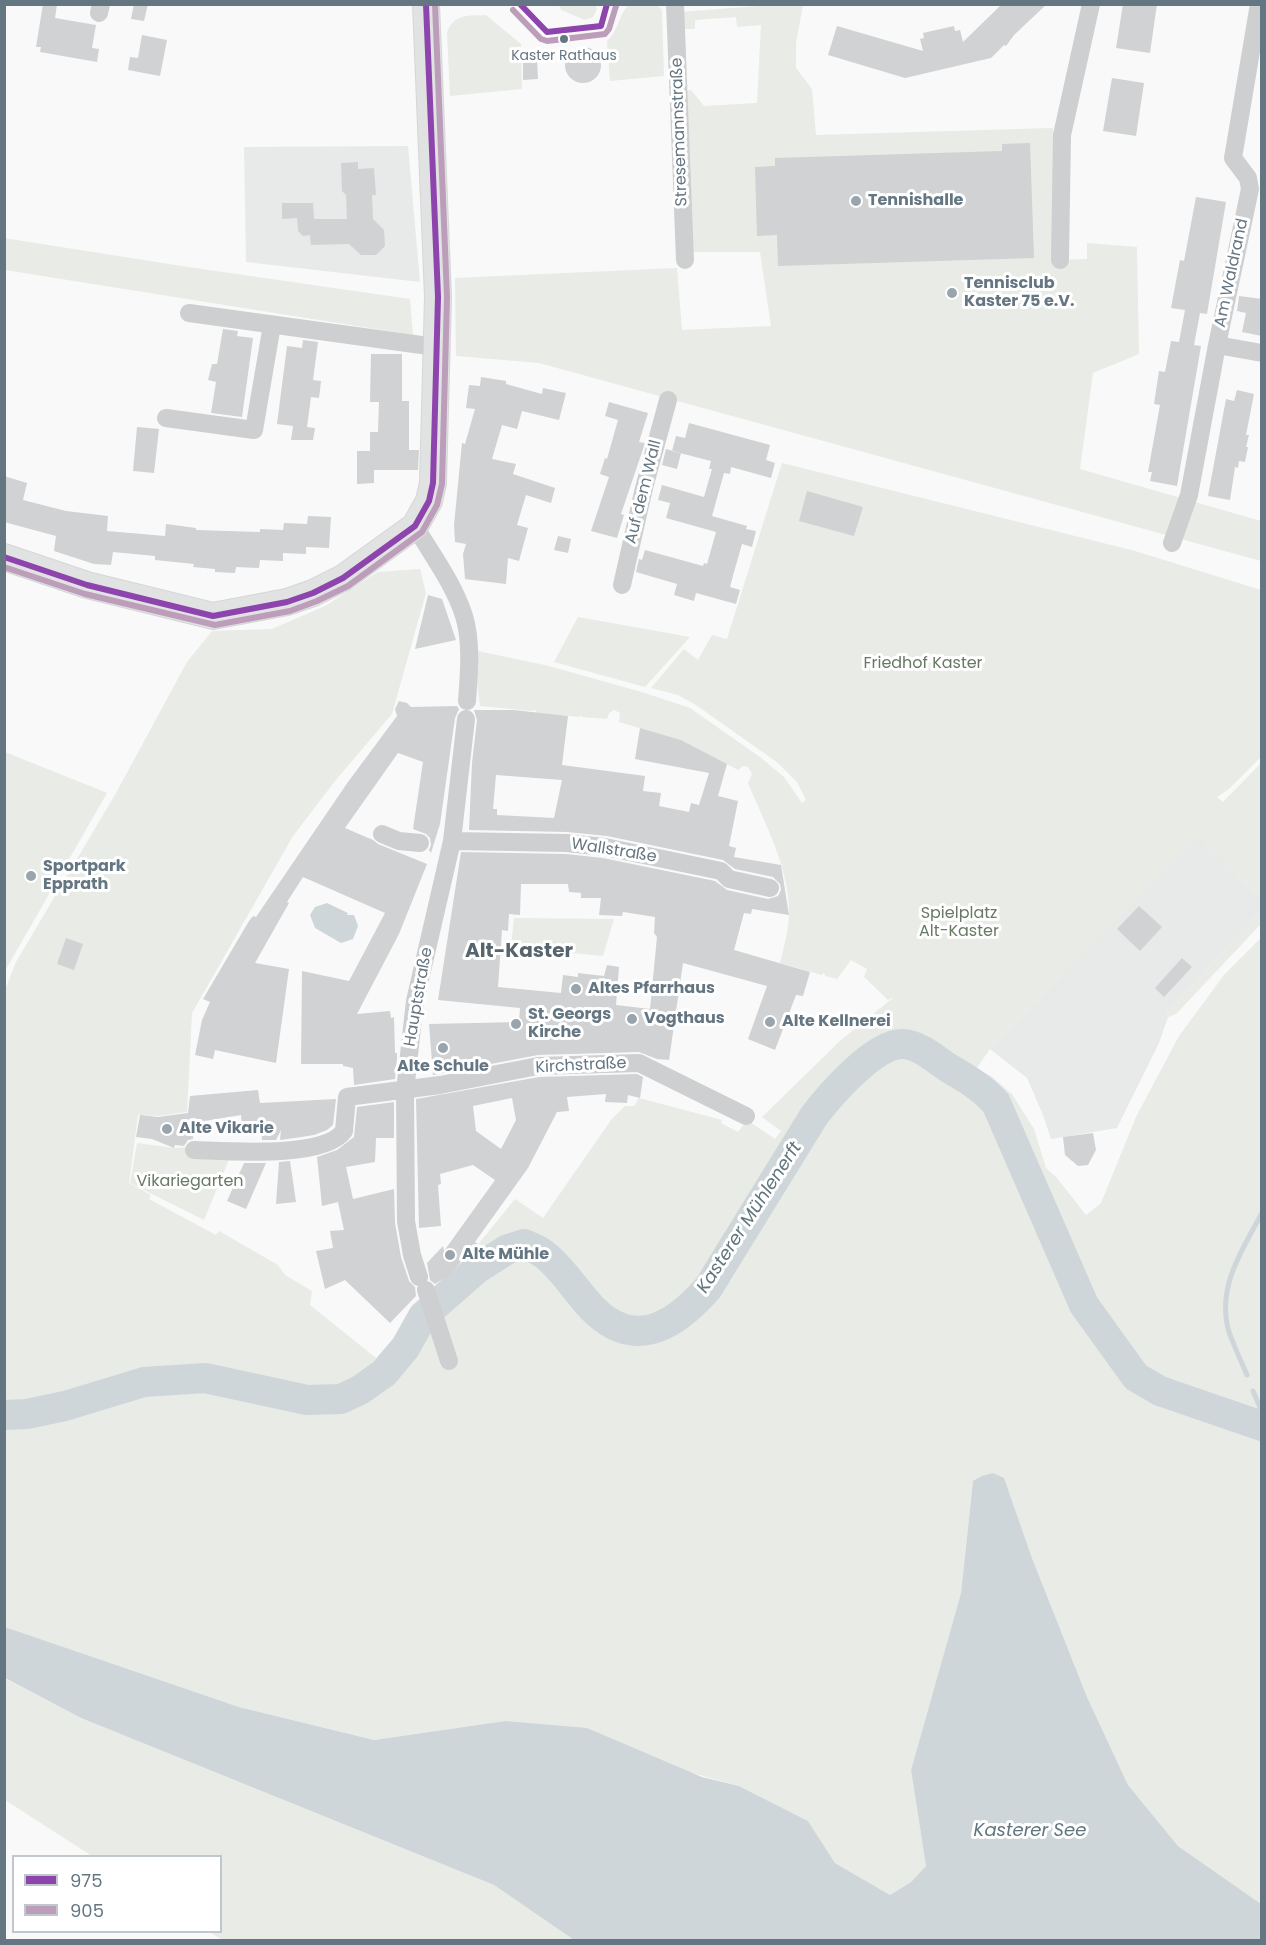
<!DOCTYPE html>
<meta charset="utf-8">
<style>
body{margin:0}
#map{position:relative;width:1266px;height:1945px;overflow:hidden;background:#f9f9f9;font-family:Poppins,sans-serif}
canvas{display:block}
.frame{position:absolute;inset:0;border:6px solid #657683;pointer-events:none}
.legend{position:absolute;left:12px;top:1855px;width:210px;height:78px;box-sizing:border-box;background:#fff;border:2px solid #c1c8cd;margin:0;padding:8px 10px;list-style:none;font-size:18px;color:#657683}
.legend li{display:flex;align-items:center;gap:12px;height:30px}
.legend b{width:30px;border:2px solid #c1c8cd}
</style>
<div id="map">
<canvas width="1266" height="1945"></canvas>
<div class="frame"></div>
<ul class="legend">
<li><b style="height:8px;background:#8e44ad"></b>975</li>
<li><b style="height:8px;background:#bc9dba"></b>905</li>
</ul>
</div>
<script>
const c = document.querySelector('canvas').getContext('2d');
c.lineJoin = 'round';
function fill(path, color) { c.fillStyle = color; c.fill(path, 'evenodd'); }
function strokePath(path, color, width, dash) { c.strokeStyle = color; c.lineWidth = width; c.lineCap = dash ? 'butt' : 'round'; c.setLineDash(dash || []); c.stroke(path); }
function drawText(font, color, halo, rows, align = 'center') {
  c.font = font + ' Poppins,sans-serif'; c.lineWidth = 6; c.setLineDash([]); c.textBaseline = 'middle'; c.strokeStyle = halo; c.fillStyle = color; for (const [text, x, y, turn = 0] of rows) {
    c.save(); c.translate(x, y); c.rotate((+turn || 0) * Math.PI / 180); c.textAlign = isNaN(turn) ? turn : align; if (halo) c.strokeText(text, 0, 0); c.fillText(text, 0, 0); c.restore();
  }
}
fill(new Path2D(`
 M408 146 420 282 246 262 244 147Z
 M1197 836 1261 899V910L1167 1013 1168 1017 1159 1043 1117 1128 1051 1139 1043 1115 1027 1078 990 1049Z`), '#e8e9e9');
fill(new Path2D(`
 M559 5H595L597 9 593 17 585 20 561 10Z
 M629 5H657L662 10 664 76 610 81 607 41C620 29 618 14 629 5Z
 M771 5H803L796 43V68L812 89 816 135 1053 128V260L1087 259V243L1137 247 1139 354 1093 373 1080 469 1261 521V561L539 363 456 356 455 278 677 268 682 330 771 326 760 252H689L686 91 691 90 704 106 757 103 761 25 737 27 736 17 695 20V29H683L680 12Z
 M486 15 521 44 522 89 450 96 447 33C453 13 469 16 486 15Z
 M4 238 188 267 410 299 413 335 5 270Z
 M782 463 1135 551 1261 590V757L1229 789 1217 797 1223 802 1261 763V899L1197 837 990 1049 976 1069 991 1076 1012 1094 1034 1129 1046 1168 1057 1178 1086 1215 1101 1203 1136 1117 1179 1036 1224 975 1261 938V1904L1178 1846 1128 1785 1087 1697 1032 1558 1004 1479 973 1481 961 1593 911 1770 926 1866 911 1882 890 1895 835 1863 808 1821 739 1786 505 1721 374 1740 239 1707 5 1627 4 993 16 962 116 793 187 662 212 631 272 629 325 606 378 572 420 569 426 593 392 714 335 781 293 836 192 1013 187 1112 158 1116 138 1115 129 1183 151 1195 149 1199 216 1235 219 1231 278 1265 285 1275 312 1291 310 1305 376 1358 476 1247 515 1199 543 1218 611 1120 625 1106H634L639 1098 722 1120 721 1123 738 1132 747 1120 775 1139 781 1131 762 1117 840 1041 894 997 888 1000 864 977 867 969 851 960 837 979 825 976V974L823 973 822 975 780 963C784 947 789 929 789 912 789 867 765 824 748 783L752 774 748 767 743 766 738 770 681 740 619 722 620 713 614 710 609 713 607 719 582 717 580 715V717L537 713 534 709 533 711 480 706 473 650 549 666 645 693 690 708 760 757 784 777 802 803 806 800 797 782 778 763 696 705 678 695 651 688 684 649 698 660 712 635 727 639Z
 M578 617 690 637 645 687 554 662Z
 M5 752 107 793 5 971Z
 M1261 910V924L1176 1014 1168 1017 1167 1013Z
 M514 918 614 919 603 956 511 947Z
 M137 1143 174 1148 192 1147 230 1157 204 1220 130 1183Z
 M4 1678 81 1718 494 1885 574 1940H223L209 1932H220V1856H92L5 1800Z`), '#e8ebe6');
fill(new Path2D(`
 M327 903 348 913 347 915H354L358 926 353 939 341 943 315 928 310 915 315 907Z
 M993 1473 1004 1478 1032 1558 1087 1697 1128 1785 1178 1846 1261 1904V1940H574L494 1885 81 1718 5 1678V1627L239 1707 374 1740 505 1721 587 1728 702 1777 739 1786 808 1821 835 1863 890 1895 911 1882 926 1866 911 1770 961 1593 973 1481 982 1476Z`), '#ced6d9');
strokePath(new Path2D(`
 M1247 1375C1241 1361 1234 1346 1229 1332 1216 1288 1242 1250 1262 1213
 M1253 1391 1262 1412`), '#ced6d9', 5);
strokePath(new Path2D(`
 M4 1415 27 1414 65 1406 144 1382 205 1378 307 1400 341 1399 360 1390 384 1373 405 1348 423 1316 478 1268 508 1249 524 1244C531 1247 539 1250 545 1255 563 1269 575 1290 591 1307 633 1351 673 1328 708 1288L814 1116C830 1095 874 1044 902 1044 918 1044 934 1058 947 1067 965 1078 982 1087 996 1103L1084 1305 1136 1377 1160 1391 1262 1426`), '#ced6d9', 30);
fill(new Path2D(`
 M43 4H57L55 18 96 25 92 48 99 49 97 62 40 52 41 47H36Z
 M134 4H148L144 21 131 19Z
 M1002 4H1047L1014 35 1006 46 1004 45 991 58 905 78 828 55 837 26 923 51 920 39 924 38 923 33 954 26 955 31 960 30 963 42Z
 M1123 4H1157L1150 53 1116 48Z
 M142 35 167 40 160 76 128 70 130 57 138 58Z
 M565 65a18 18 0 1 1 36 0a18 18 0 1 1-36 0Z
 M523 57H537L538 79 523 80Z
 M1112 78 1144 83 1136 136 1103 131Z
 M1030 143 1034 258 778 266 777 235 757 236 755 167 775 166V158L1002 151V144Z
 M358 162V169L374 168 376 195H372L373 219 384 230 385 246 376 255H361L349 244 311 245 310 235 303 236 298 231 297 218 282 219V203H313L314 219H347L346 195 342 191 341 163Z
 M1196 197 1226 202 1207 314 1200 313 1194 345 1201 346 1177 486 1150 481 1152 472H1148L1160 405 1154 404 1159 371 1165 372 1171 341 1179 342 1185 310 1171 308 1180 260 1184 261Z
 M1239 296 1262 299V336L1242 332 1246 313 1237 311Z
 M223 329 238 331 237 336 253 338 242 417 211 413 216 382 208 380 212 364H217Z
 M303 340 318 342 313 380 321 381 320 390 319 398 311 397 307 427 315 428 313 440H291L293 426 277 424 287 346 302 348Z
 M371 354H402V401H409V450H419L418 470H374V483L357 484V451H370V432H378L379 402H370Z
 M481 377 506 381V384L542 394 543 388 566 393 559 420 522 411 517 429 502 425 492 459 516 464 513 474 555 488 551 503 526 495 517 525 528 528 519 561 508 558 506 584 465 579 463 554 466 544 455 542 454 525 462 443 465 444 475 409 466 408 469 385 480 386Z
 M1237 390 1254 394 1246 435H1249L1246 447H1248L1245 462 1239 461 1238 468 1235 467 1230 500 1208 496 1226 399 1234 401Z
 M609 402 648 413 639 442 645 443 621 514 624 515 617 538 591 531 609 477 600 474 605 458 607 459 618 420 605 416Z
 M689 423 770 445 766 460 775 463 771 478 731 467 730 474 724 473 712 516 747 526 746 529 756 531 752 547 742 544 734 572 730 587 740 590 736 604 696 593 694 601 674 595 677 584 636 572 639 559 642 560 645 550 703 566 704 563 707 564 716 532 666 518 670 503 658 500 662 485 704 497 712 469H709L711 461 672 451 676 436 685 438Z
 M137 427 159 429 154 473 133 471Z
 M666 449 681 453 677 469 662 465Z
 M4 476 27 483 23 500 66 511 108 516 107 531 165 536 166 524 196 528V530L260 532V529L283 530 284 523 307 524 308 516 331 517 329 548 306 547V554L283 553V561L260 560 259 568 236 567 235 573 215 572V569L193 567 194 564 155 560V556L113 552 111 565 94 564 54 551 56 536 4 522Z
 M807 491 863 507 854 536 799 521Z
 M558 536 571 539 568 553 554 550Z
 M428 595 442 599 456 640 415 649Z
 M399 701 407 703 411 707 457 706 459 709 455 718 440 824 431 853 429 850 431 845 430 838 426 834 413 829 423 762 398 753 345 828 373 840 378 844 427 864 399 934 357 1014 390 1011 391 1018 394 1017 395 1053H397V1059L395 1079 354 1085 353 1068 343 1066V1064H301L302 971 349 981 385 913 303 877 287 902 289 903 255 963 289 969 276 1063 215 1050 213 1059 195 1055 202 1020 210 1002 203 999 249 921 253 916 256 917 348 782 397 716 395 709Z
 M474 710H514L568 716 562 765 645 776 643 791 661 793 659 806 689 812 691 803 699 805 709 773 635 759 640 728 681 740 727 764 718 796 738 801 729 846 736 848 734 857 781 865 789 915 752 909 751 914 744 913 734 950 810 972 803 996 796 995 775 1050 748 1039 767 986 683 963 669 1060 657 1059 639 1052 538 1055 433 1075 429 1024 519 1022 520 1008 438 1000 461 852 566 854 603 858 715 881 727 890 768 899 778 896 781 890 780 884 773 877 735 869 723 860 607 836 567 832 469 830 472 763 477 720ZM496 775 562 780 554 818 497 815V809H493ZM521 884H568L569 892 581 893V898H601L599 915 622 916 623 912 655 917 654 933 657 937 650 1009 616 1005 619 967 607 965 604 976 578 973V977L563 975 561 993 498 987 502 930 508 931 509 914 520 915Z
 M1139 906 1162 927 1140 951 1117 929Z
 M66 938 83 944 74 970 57 964Z
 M1182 958 1192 967 1164 997 1155 988Z
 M637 1074 643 1077 640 1098 628 1095 627 1103 605 1102 606 1094 567 1097 569 1111 557 1112 528 1168 475 1242 478 1244 448 1276 435 1284 430 1280 427 1263 443 1246 444 1251 495 1180 473 1165 440 1174 441 1184 438 1185 441 1226 419 1228 416 1099 539 1077ZM512 1098 516 1120 501 1149 476 1131 473 1106Z
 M258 1090 260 1103 336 1099 333 1125 327 1130 314 1135 295 1138 280 1140 281 1130 276 1140H262L261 1124 242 1126 241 1115 192 1123 193 1139 188 1140 184 1146 175 1145 174 1148 152 1139 136 1137 140 1115 158 1117 188 1113 190 1096Z
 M394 1102V1138H376L375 1162 346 1167 353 1199 394 1189 395 1223 401 1257 409 1281 415 1287 416 1296 390 1323 345 1280 325 1289 316 1251 333 1248 330 1231 344 1230 338 1202 322 1206 317 1157 337 1150 354 1137 357 1107Z
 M1093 1133 1096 1150 1088 1165 1078 1166 1065 1155 1063 1137Z
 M290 1161 296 1202 276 1204 279 1162Z
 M244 1163H266L246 1209 227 1201Z`), '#d0d2d3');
const secondary = new Path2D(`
 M4 557 87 585 213 616 287 602 313 593 343 578 415 526 429 501 433 483 438 297 426 4`);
strokePath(secondary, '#d5d6d7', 28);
strokePath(new Path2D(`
 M675 4 685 260
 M99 13 101 4
 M1060 260 1062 135 1091 4
 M189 313 436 347
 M1217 345 1262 353
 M166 418 254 430 272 325
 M415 526C432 555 454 584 464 616 472 642 469 674 467 701
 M1172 543 1189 495 1217 345 1250 189 1248 178 1233 158 1259 4
 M622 585 644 488 668 400
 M382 834 399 841 420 843
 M452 841 567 843 605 847 721 871 729 879 770 888
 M194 1150C227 1151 324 1159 344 1131L347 1097 440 1085 538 1066 639 1063 746 1116
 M419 1277 412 1255 406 1221 405 1091 415 1001 452 841 466 719
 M426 1290 449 1361`), '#cecfd0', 18);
strokePath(secondary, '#e1e2e2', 26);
strokePath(new Path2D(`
 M520 4 547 32 601 26 607 4
 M4 557 87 585 213 616 287 602 313 593 343 578 415 526 429 501 433 483 438 297 426 4`), '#8e44ad', 6);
strokePath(new Path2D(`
 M513 10 541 39 547 41 605 34 609 29 616 6
 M4 567 85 594 215 625 290 611 317 601 348 586 422 532 437 505 442 484 447 297 435 4`), '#bc9dba', 6);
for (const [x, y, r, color] of [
 [564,39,5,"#657683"],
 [856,201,6,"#99a4ac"],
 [952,293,6,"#99a4ac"],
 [31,876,6,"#99a4ac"],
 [576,989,6,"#99a4ac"],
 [632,1019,6,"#99a4ac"],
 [770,1022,6,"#99a4ac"],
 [516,1024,6,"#99a4ac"],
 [443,1048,6,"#99a4ac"],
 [167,1129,6,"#99a4ac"],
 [450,1255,6,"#99a4ac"]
]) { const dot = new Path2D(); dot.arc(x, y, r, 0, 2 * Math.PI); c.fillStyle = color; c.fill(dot); strokePath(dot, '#fff', 2); }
drawText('14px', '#657683', '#fff', [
 ["Kaster Rathaus",564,56]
]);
drawText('16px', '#657683', '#fff', [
 ["Stresemannstraße",680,132,-92],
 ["Am Waldrand",1232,273,-78],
 ["Auf dem Wall",644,492,-76],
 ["Wallstraße",614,851,9],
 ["Hauptstraße",419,997,-80],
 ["Kirchstraße",581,1066,-3]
]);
drawText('bold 16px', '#657683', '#fff', [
 ["Tennishalle",868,201],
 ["Tennisclub",964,284],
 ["Kaster 75 e.V.",964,302],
 ["Sportpark",43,867],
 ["Epprath",43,885],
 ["Altes Pfarrhaus",588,989],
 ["St. Georgs",528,1015],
 ["Kirche",528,1033],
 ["Vogthaus",644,1019],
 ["Alte Kellnerei",782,1022],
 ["Alte Schule",443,1067,"center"],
 ["Alte Vikarie",179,1129],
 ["Alte Mühle",462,1255]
], 'left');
drawText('16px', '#687a64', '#fff', [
 ["Friedhof Kaster",923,664],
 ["Spielplatz",959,914],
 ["Alt-Kaster",959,932],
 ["Vikariegarten",190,1182]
]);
drawText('italic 18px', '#60757c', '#fff', [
 ["Kasterer Mühlenerft",750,1218,-57],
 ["Kasterer See",1030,1831]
]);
drawText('bold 20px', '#57646e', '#fff', [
 ["Alt-Kaster",519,952]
]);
</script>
